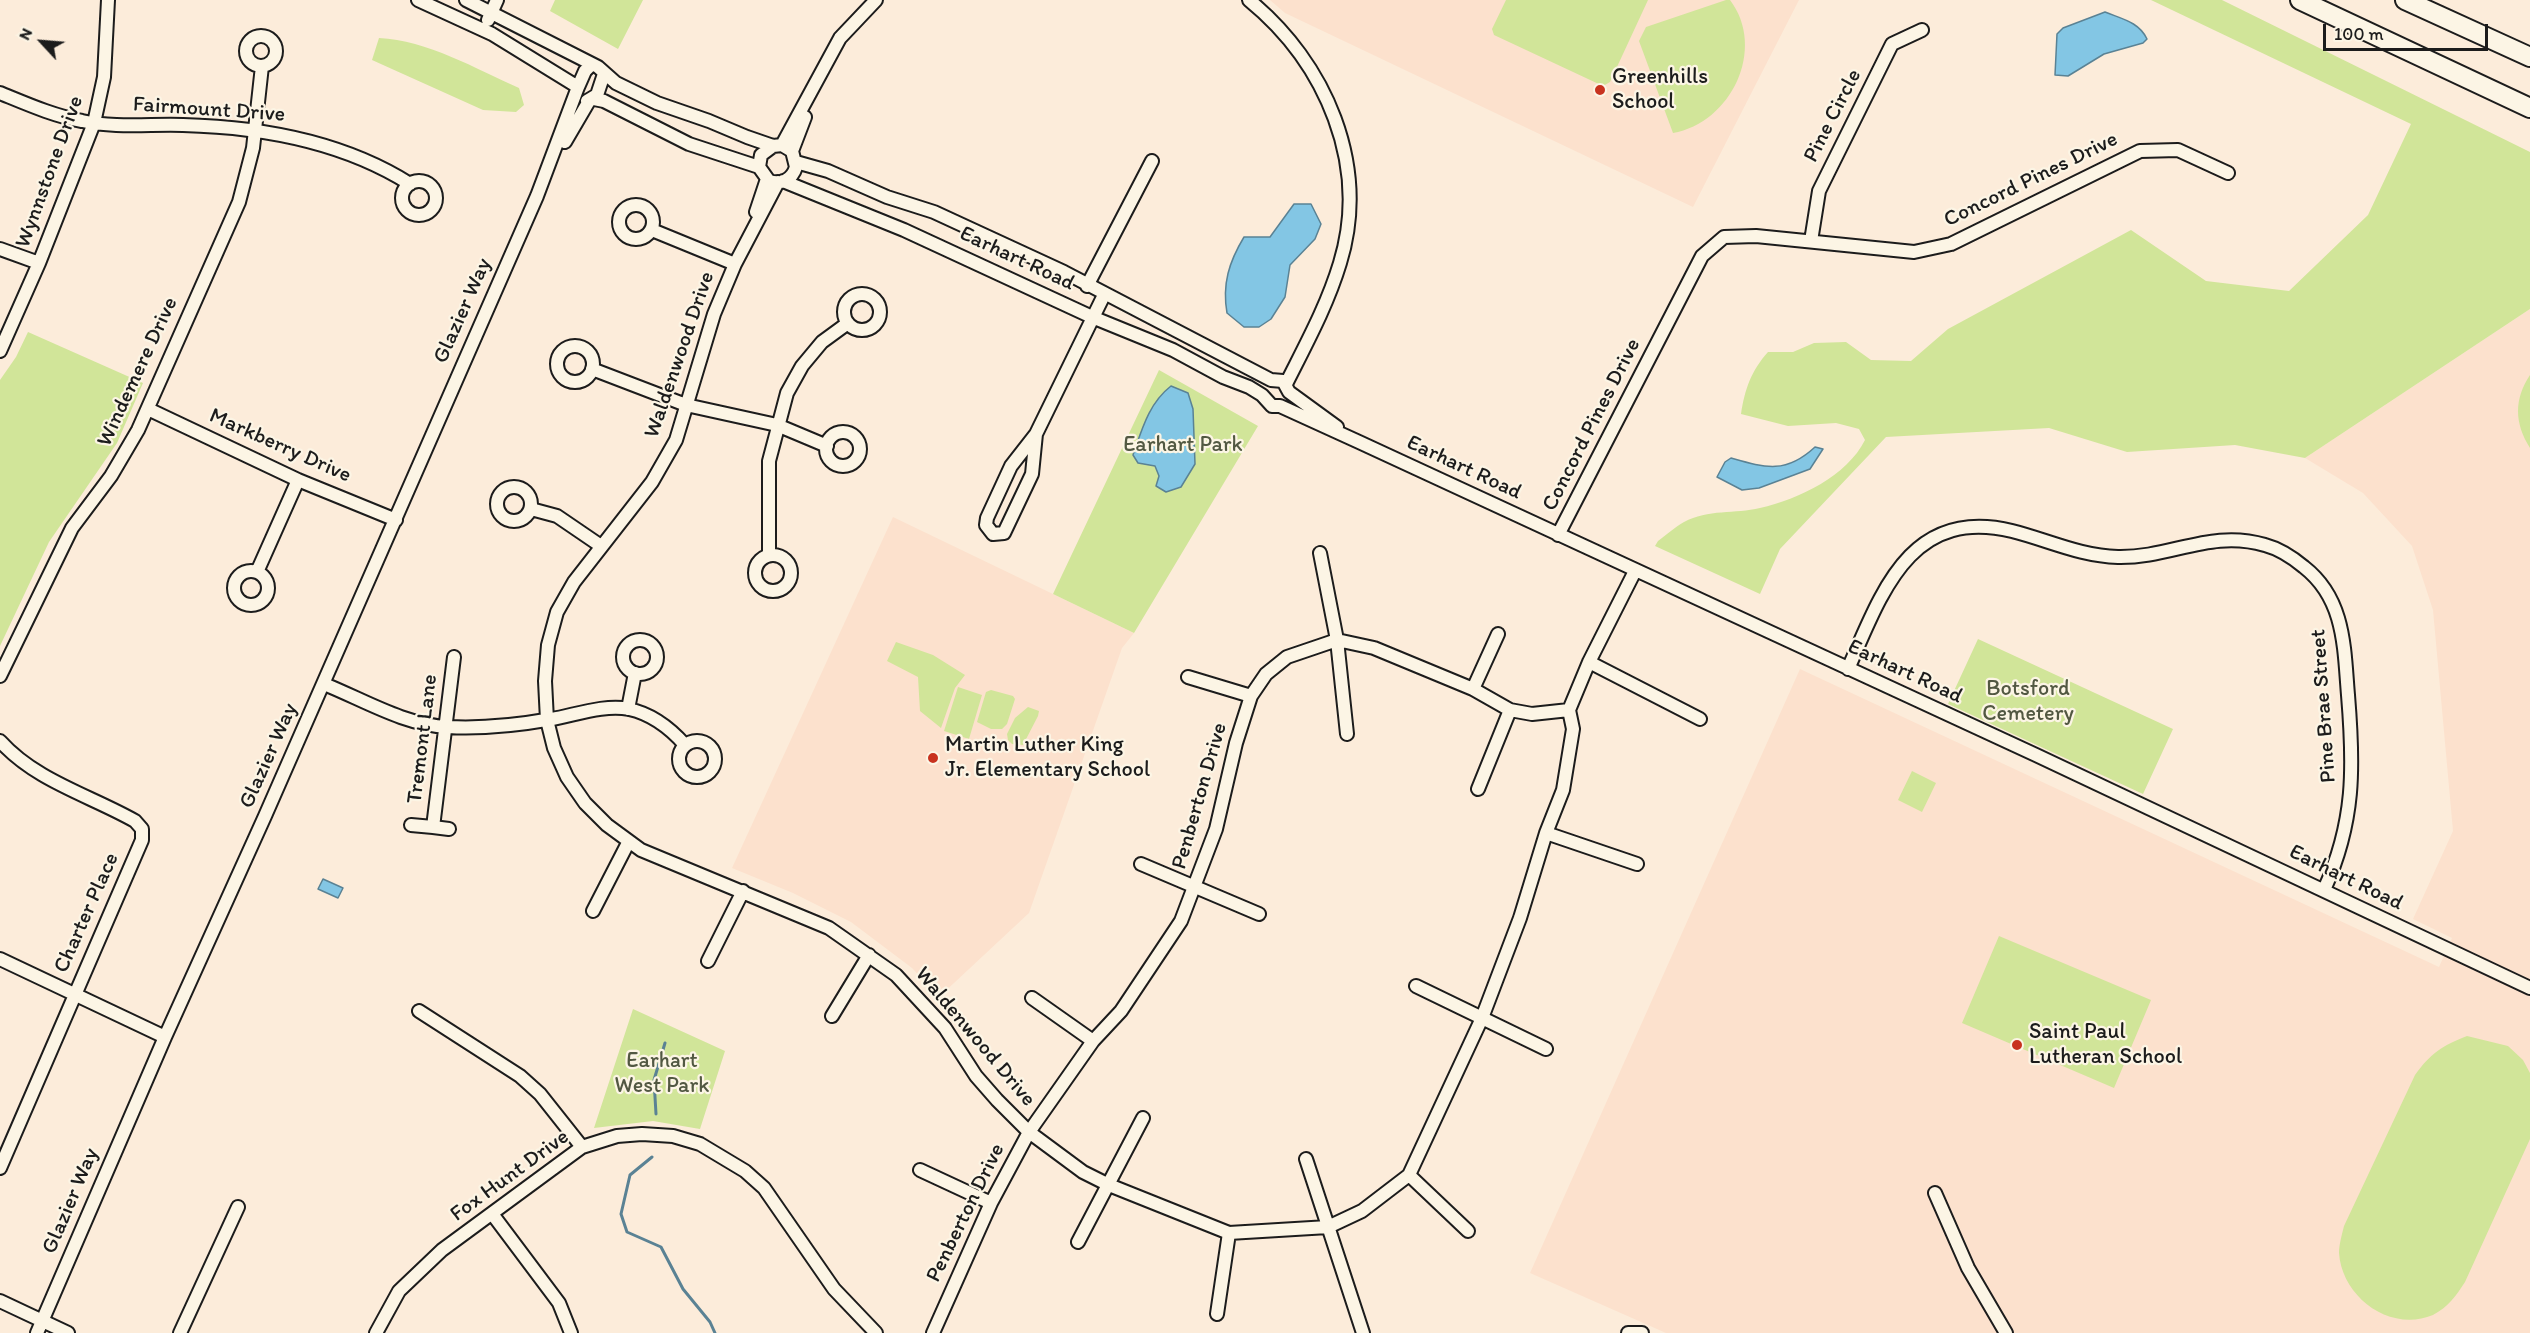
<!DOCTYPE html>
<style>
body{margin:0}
#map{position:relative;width:2530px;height:1333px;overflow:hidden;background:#fcecda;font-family:Itim,sans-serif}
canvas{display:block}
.north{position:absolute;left:12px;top:12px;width:60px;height:60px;-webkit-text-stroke:4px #fcf5e5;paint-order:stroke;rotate:296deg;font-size:16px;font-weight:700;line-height:24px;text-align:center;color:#1c1c1c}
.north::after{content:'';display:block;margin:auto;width:21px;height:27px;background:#1c1c1c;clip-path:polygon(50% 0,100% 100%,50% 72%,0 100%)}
.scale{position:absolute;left:2323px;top:24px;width:165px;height:27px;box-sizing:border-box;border:3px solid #1c1c1c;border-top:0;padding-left:8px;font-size:18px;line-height:21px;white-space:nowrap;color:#1c1c1c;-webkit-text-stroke:4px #fcf5e5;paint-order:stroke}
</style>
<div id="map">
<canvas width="2530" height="1333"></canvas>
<div class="north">N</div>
<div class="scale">100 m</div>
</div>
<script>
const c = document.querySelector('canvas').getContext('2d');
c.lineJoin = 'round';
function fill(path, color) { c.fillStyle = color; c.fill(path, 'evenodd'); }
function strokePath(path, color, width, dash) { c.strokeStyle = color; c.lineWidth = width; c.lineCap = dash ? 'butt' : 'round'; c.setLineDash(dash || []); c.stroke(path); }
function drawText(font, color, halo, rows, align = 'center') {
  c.font = font + ' Itim,sans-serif'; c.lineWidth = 4.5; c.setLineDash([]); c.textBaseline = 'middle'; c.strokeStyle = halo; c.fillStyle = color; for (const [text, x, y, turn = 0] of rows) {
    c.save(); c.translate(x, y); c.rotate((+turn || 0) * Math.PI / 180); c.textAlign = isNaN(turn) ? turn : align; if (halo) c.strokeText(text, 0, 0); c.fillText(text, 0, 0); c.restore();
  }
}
fill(new Path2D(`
 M1270 0H1799L1693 207 1285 13Z
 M2530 309V1333H1666L1530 1273 1800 669 2439 967 2452 938 2413 919 2453 831 2433 610 2412 546 2363 493 2305 458Z
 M893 517 1134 633 1122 648 1029 913 939 997 912 968 851 922 793 893 732 868Z`), '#fce1cd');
fill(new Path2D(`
 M555 0H643L618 49 550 11Z
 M1506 0H1648L1610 82 1603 86 1494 35 1492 29Z
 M1726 0H1730C1767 49 1731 123 1673 133L1639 41 1646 27Z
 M2151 0H2222L2530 152V309L2305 458 2235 445 2127 452 2049 428 1886 437 1780 549 1760 594 1655 546 1658 541C1666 535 1675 527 1684 522 1708 509 1735 514 1760 508 1799 499 1847 476 1865 440L1859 429 1836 423 1788 426 1741 414C1745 389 1751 371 1768 352H1793L1814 343 1846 342 1871 360 1911 361 1948 329 2131 230 2206 281 2289 291 2368 215 2411 124Z
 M379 38C427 40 476 69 519 88L524 105 516 112 483 110 372 60Z
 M28 332 143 383 117 443 49 542 0 646V380L16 357Z
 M1159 370 1258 426 1134 633 1053 594Z
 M2530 375V448C2514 423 2514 399 2530 375Z
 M1978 639 2173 729 2143 794 1948 704Z
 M896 642 933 655 965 675 955 688 941 728 920 711 918 677 887 661Z
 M958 687 982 695 969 739 944 731Z
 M991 690 1013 696 1015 699 1007 724 1002 729H991L977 722 986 692Z
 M1028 707 1039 711 1038 716 1023 745 1012 744 1008 740 1007 734 1015 718Z
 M1912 771 1936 783 1922 812 1898 800Z
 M1999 936 2151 1000 2114 1088 1962 1023Z
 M633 1009 725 1051 700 1129 653 1121 594 1128Z
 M2467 1036 2508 1046 2523 1060 2530 1073V1139L2465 1282C2456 1296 2448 1307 2433 1315 2390 1333 2342 1297 2339 1253 2339 1245 2342 1234 2344 1226L2415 1075C2430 1054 2443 1045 2467 1036Z`), '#d1e599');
const water = new Path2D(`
 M2105 12C2122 19 2139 22 2147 39L2143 43 2104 54 2068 76 2055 75 2057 34 2063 28Z
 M1294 204H1311L1321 224 1315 239 1290 265 1285 297 1271 319 1259 327H1244L1227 313C1222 284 1229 262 1244 237H1270Z
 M1171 386 1188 393 1193 409 1195 464 1181 487 1166 492 1156 486 1159 476 1155 466 1138 463 1133 455C1142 429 1149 403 1171 386Z
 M1815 447 1823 449 1810 469 1759 488 1742 490 1717 477 1725 462 1731 458C1766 468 1786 474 1815 447Z
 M323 879 343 888 338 898 318 889Z`);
fill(water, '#83c6e4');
strokePath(water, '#5a8294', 1.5);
strokePath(new Path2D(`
 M656 1114 654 1080 665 1043
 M652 1157 630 1175 621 1214 627 1232 661 1247 683 1289 710 1322 715 1333`), '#5a8294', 3);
const minor = new Path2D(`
 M418 0 492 34 578 87
 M466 0 598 67 616 83 657 103 709 121 747 137 773 146 782 145 792 151 796 167C792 180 781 185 769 181L759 167 761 155 773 146
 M1249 0C1326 63 1370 165 1340 263 1327 306 1306 344 1286 384
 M488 20 497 0
 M246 51a15 15 0 1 1 30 0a15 15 0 1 1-30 0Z
 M0 93C27 104 54 116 82 121 115 128 149 124 183 125 262 127 342 141 410 184
 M594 99 604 101 689 144 759 167
 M587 101 597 95 604 74
 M565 142 589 101
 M782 145 840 38 876 0
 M792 151 805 117
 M796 162 828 171 887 197 934 212 1064 272 1271 380 1283 381 1289 392 1337 427
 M402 198a17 17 0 1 1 34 0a17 17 0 1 1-34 0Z
 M783 181 904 230 1092 317 1173 350 1223 377 1249 387 1262 395 1272 406H1280L1359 442 2036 755 2530 988
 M778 182 735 264 714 314 676 440 652 482 574 582 557 612 548 645 545 681 547 720 554 748 567 777 585 803 607 825 641 850 829 928 896 975 945 1028 976 1076 997 1100 1029 1132 1083 1172 1109 1185 1229 1233 1328 1227 1362 1211 1409 1175 1482 1018 1520 918 1546 833 1563 790 1573 729 1569 710 1589 662 1635 571
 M619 222a17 17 0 1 1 34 0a17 17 0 1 1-34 0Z
 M756 212 767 179
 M652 230 735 264
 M1811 241 1819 191 1892 44 1922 30
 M0 249 39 263
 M1087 286 1152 161
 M844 312a18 18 0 1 1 36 0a18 18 0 1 1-36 0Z
 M557 364a18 18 0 1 1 36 0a18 18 0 1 1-36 0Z
 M0 351 39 263 94 123 104 77 108 0
 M592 369 686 405 777 425 827 446
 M148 409 298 480 396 520
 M826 449a17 17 0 1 1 34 0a17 17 0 1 1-34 0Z
 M1036 434 1032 474 1004 533 993 534 986 525 987 518 1011 466 1036 434 1104 295
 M497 504a17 17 0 1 1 34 0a17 17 0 1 1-34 0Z
 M531 509 557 516 601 546
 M1558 535 1702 256 1724 237 1756 236 1914 252 1951 244 2140 151 2178 150 2228 173
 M1320 553 1337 640 1347 734
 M755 573a18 18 0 1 1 36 0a18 18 0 1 1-36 0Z
 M769 555V461L787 393 802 366 822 342 848 323
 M234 588a17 17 0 1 1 34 0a17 17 0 1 1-34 0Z
 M257 572 298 480
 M623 657a17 17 0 1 1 34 0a17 17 0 1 1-34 0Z
 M1589 662 1700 719
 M1848 669C1881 595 1909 506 2012 531 2048 540 2080 556 2118 557 2171 558 2211 529 2265 545 2280 549 2292 557 2304 567 2345 599 2344 647 2348 695 2354 767 2355 822 2324 890
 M0 676 72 528 111 476 138 430 239 202 253 148 262 66
 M1188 677 1251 696
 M324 684C364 700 404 725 448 727 483 729 518 725 552 719 575 715 605 704 629 709 652 714 670 728 685 745
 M1473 689 1498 634
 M628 709 635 673
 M0 741C36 781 89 795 135 821L142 829V840L0 1168
 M679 759a18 18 0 1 1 36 0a18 18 0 1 1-36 0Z
 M1478 789 1510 710
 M411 825 433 827 454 657
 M433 827 449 829
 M1546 833 1637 864
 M1141 864 1259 914
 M593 911 629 841
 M0 959 165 1037
 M708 961 743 891
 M1416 986 1546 1049
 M1032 998 1093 1041
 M419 1011 520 1076 540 1094 582 1147
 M832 1016 869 955
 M1306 1159 1363 1333
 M920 1170 991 1203
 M1409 1175 1468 1231
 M1935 1193 1968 1268 2006 1333
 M493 1215 559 1303 571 1333
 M1078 1242 1143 1118
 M0 1301 68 1333
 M1217 1314 1229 1233
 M37 1333 165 1037 265 816 537 196 578 87 585 71 591 65
 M180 1333 238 1207
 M376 1333 399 1291 442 1250 582 1147 617 1136 642 1134 673 1136 700 1144 745 1171 764 1188 834 1289 876 1333
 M933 1333 991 1203 1029 1132 1093 1041 1121 1011 1181 921 1216 829 1236 743 1251 696 1266 674 1287 657 1337 640 1374 648 1473 689 1510 710 1532 714 1569 710
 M1628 1333H1642`);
const highway = new Path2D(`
 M2300 0 2530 108
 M2405 0 2530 57`);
strokePath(minor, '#1c1c1c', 16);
strokePath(highway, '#1c1c1c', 22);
strokePath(minor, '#fcf5e5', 12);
strokePath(highway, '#fcf5e5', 18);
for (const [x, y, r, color] of [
 [1600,90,6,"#c8321e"],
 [933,758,6,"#c8321e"],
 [2017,1045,6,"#c8321e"]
]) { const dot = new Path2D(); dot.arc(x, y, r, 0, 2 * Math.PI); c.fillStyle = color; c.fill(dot); strokePath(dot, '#fcf5e5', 2); }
drawText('22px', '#1c1c1c', '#fcf5e5', [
 ["Greenhills",1612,77],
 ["School",1612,102],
 ["Martin Luther King",945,745],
 ["Jr. Elementary School",945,770],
 ["Saint Paul",2029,1032],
 ["Lutheran School",2029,1057]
], 'left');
drawText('22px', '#1c1c1c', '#fcf5e5', [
 ["Fairmount Drive",209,110,4],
 ["Pine Circle",1833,116,-63],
 ["Wynnstone Drive",50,172,-70],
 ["Concord Pines Drive",2031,180,-26],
 ["Earhart Road",1017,259,25],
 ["Glazier Way",463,311,-66],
 ["Waldenwood Drive",680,355,-71],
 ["Windemere Drive",138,372,-65],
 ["Concord Pines Drive",1592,425,-63],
 ["Markberry Drive",280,446,24],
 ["Earhart Road",1464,468,25],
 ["Earhart Road",1905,672,25],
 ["Pine Brae Street",2324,706,-94],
 ["Tremont Lane",423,739,-83],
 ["Glazier Way",269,756,-66],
 ["Penberton Drive",1200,796,-74],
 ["Earhart Road",2346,878,26],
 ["Charter Place",87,913,-66],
 ["Waldenwood Drive",975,1037,50],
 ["Fox Hunt Drive",510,1176,-36],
 ["Glazier Way",71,1201,-67],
 ["Penberton Drive",966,1213,-64]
]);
drawText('22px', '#525842', '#fcf5e5', [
 ["Earhart Park",1183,445],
 ["Botsford",2028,689],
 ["Cemetery",2028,714],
 ["Earhart",662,1061],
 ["West Park",662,1086]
]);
</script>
